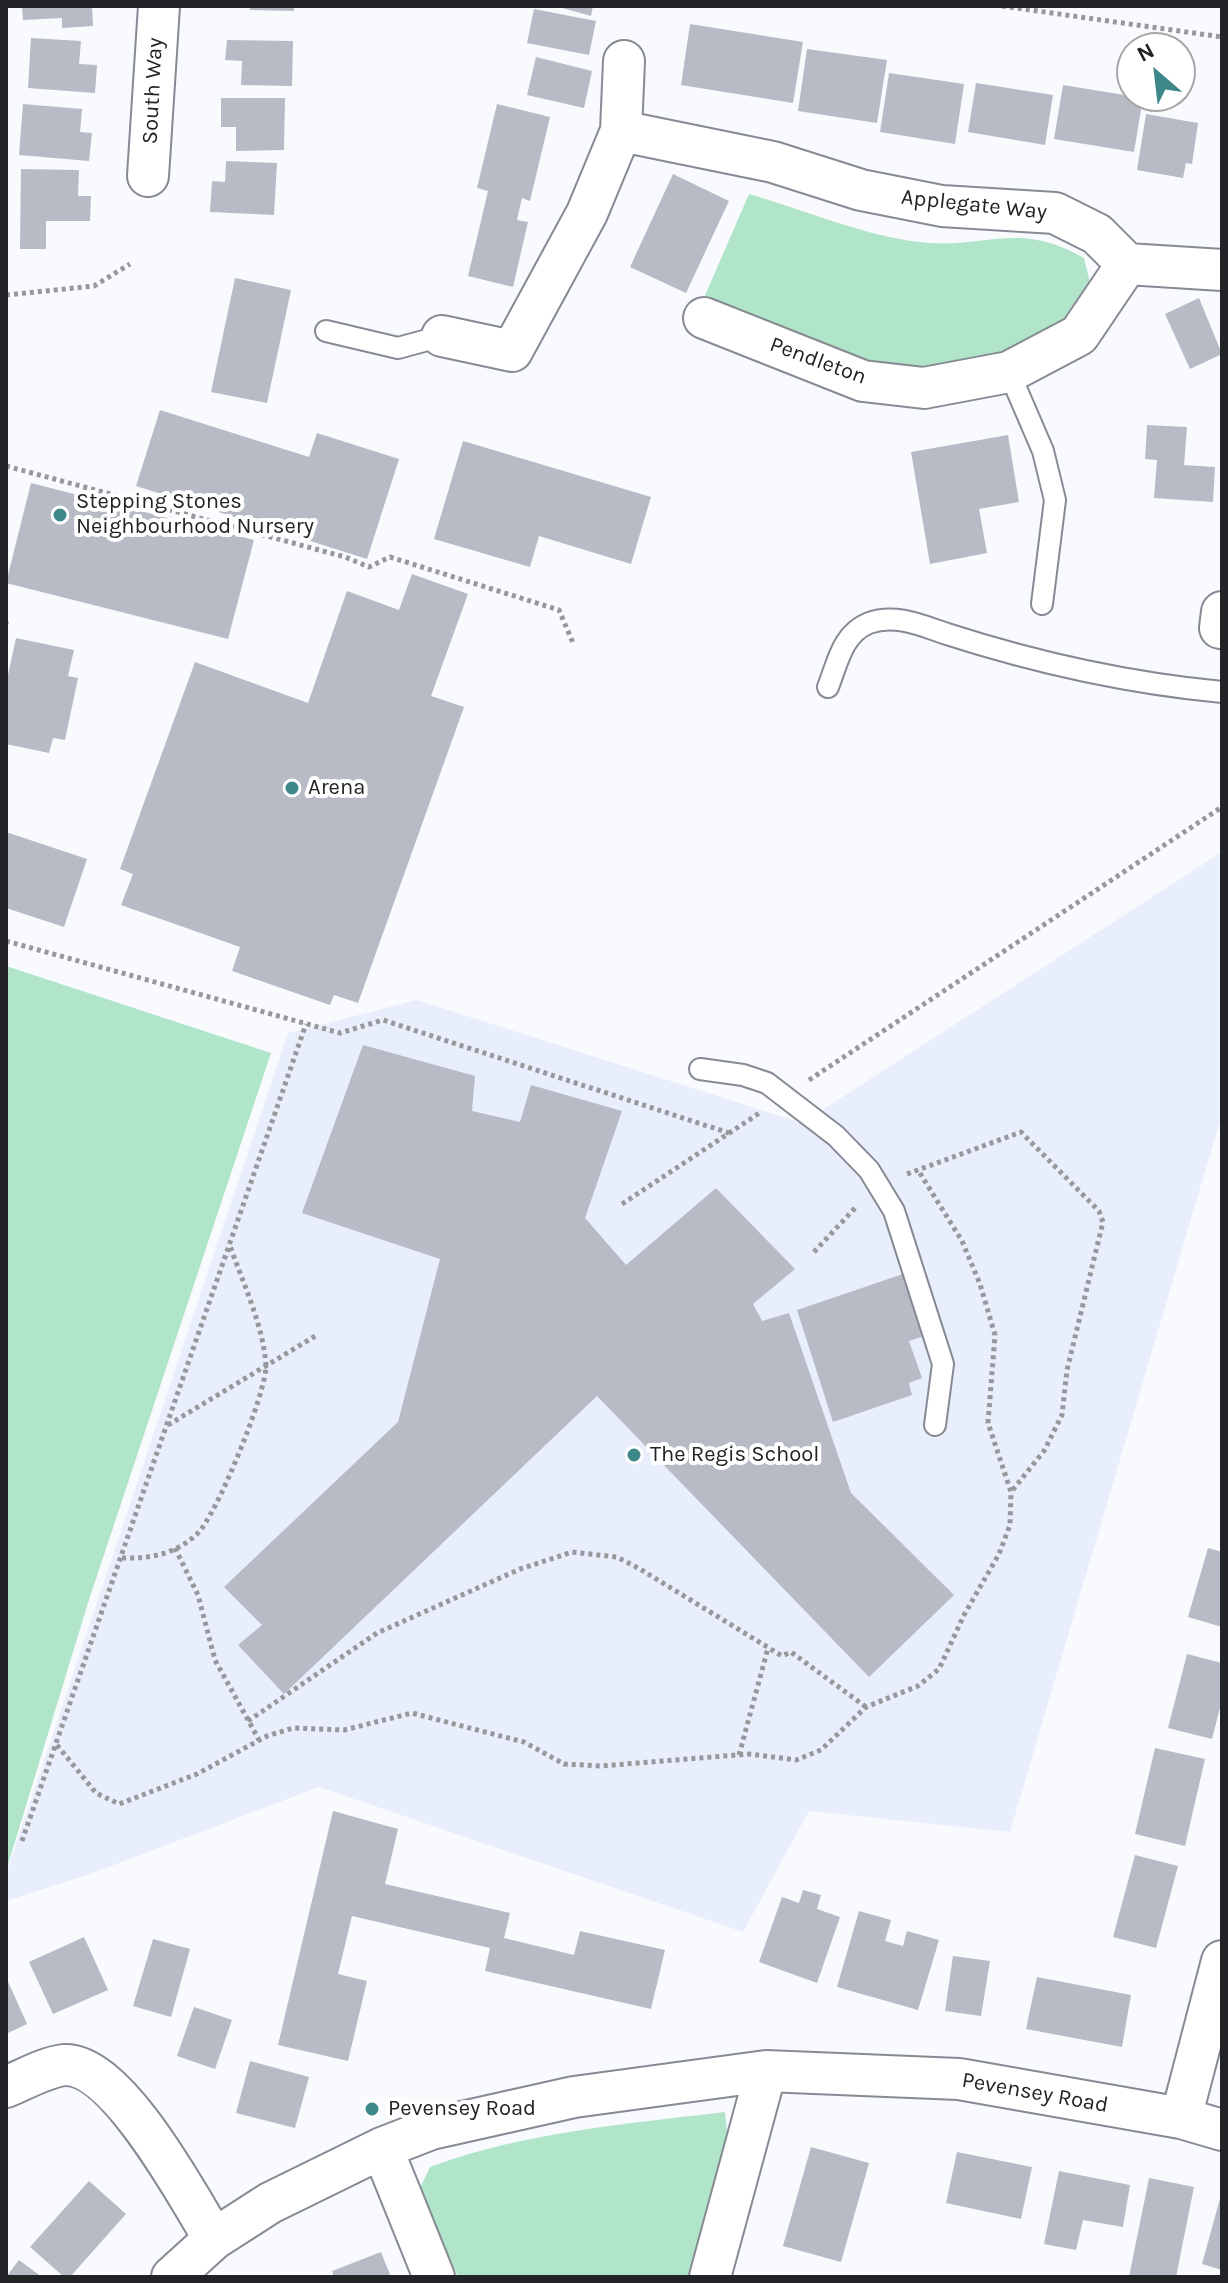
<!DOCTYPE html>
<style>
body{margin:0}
#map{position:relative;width:1228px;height:2283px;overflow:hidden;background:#f8fafe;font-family:Karla,sans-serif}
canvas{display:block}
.frame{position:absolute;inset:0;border:8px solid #222327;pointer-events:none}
.north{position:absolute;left:1116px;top:32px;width:80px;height:80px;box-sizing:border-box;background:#fff;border:2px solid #a7a7a9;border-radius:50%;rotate:332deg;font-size:22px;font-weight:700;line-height:32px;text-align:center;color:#222327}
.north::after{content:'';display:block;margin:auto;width:28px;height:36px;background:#3f888a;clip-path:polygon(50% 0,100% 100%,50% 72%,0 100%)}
</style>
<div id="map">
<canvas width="1228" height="2283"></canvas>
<div class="frame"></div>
<div class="north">N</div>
</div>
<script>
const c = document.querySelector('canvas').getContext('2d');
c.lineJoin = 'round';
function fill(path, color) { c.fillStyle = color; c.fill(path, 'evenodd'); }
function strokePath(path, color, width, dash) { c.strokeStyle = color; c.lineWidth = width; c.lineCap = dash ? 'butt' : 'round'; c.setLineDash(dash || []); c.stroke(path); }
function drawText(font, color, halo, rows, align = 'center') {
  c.font = font + ' Karla,sans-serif'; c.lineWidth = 8; c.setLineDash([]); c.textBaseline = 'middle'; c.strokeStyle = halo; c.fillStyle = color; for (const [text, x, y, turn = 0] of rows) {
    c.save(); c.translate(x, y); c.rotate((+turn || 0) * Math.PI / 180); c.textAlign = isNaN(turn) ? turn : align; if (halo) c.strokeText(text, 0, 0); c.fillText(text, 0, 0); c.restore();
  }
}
fill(new Path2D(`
 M1222 852V1114L1010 1832 809 1811 743 1932 319 1787 90 1874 6 1901V1874L288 1033 417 1000 802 1123Z`), '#e9eefc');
fill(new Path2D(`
 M749 194C801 209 858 233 911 241 983 252 1015 218 1084 258L1090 283C1073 324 1055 331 1015 347 991 356 965 368 940 371 877 379 765 323 703 300Z
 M6 966 271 1053 88 1603 6 1871Z
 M725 2112 728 2141 689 2277H458L420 2188 430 2167C524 2132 626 2124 725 2112Z`), '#b0e5c9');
fill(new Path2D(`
 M22 6H92L93 26 62 28V18L23 20Z
 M250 6H294V11L250 10Z
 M555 6H593L591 16Z
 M534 9 596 21 589 55 527 43Z
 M690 24 803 42 793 103 681 85Z
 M31 38 81 41 79 64 97 65 95 93 28 88Z
 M227 40 293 41 292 86 241 85 242 61 225 60Z
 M807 49 887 60 877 123 798 111Z
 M536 57 592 71 584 108 527 95Z
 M889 73 964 84 955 144 880 132Z
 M976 83 1053 95 1045 145 968 132Z
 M1063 85 1143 98 1134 152 1054 139Z
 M221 98H285L284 150 236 151V127H221Z
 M23 104 82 109 80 132 92 133 89 161 19 155Z
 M497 104 550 117 530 201 522 198 517 220 528 222 513 287 468 276 488 191 477 188Z
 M1146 114 1198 123 1192 164 1186 163 1183 178 1137 170Z
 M226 161 277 163 274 215 210 212 212 181 225 182Z
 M21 169 79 170 78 196H91L90 221H46V249H20Z
 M673 174 729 201 686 293 630 267Z
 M235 278 291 290 267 403 211 392Z
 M1199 298 1222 354 1190 369 1165 314Z
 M160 410 309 457 317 433 399 459 367 559 136 486Z
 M1147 425 1187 427 1184 465 1215 467 1213 502 1154 498 1157 460 1145 459Z
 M1008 435 1019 502 979 509 987 553 930 564 911 452Z
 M463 441 651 497 631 564 539 536 530 567 434 539Z
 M31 483 254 540 228 639 6 583Z
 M412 574 468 594 431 696 464 707 358 1003 334 995 330 1005 232 971 240 947 121 905 133 874 120 869 195 662 308 703 347 591 399 610Z
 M16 638 74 650 68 676 78 678 65 740 53 738 49 753 6 744V684Z
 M6 832 87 859 64 927 6 908Z
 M363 1045 475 1076 472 1111 520 1122 531 1085 622 1111 585 1218 626 1265 716 1188 795 1269 753 1304 762 1321 789 1313 851 1493 954 1595 869 1677 597 1396 284 1694 238 1645 262 1625 224 1587 398 1422 440 1259 302 1213Z
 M903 1274 924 1336 909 1341 922 1378 909 1383 912 1395 833 1422 797 1310Z
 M1208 1548 1222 1552V1627L1188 1617Z
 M1187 1654 1222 1663V1700L1212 1739 1168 1728Z
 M1155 1748 1205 1759 1185 1846 1135 1834Z
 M333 1811 398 1829 385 1884 510 1913 504 1938 574 1955 580 1931 665 1950 651 2009 485 1971 490 1948 352 1916 338 1974 367 1981 348 2061 278 2045Z
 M1135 1855 1178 1866 1156 1948 1113 1937Z
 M803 1890 821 1895 817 1909 840 1917 817 1983 759 1962 782 1897 799 1903Z
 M859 1911 891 1920 885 1941 903 1946 907 1931 939 1940 918 2010 837 1987Z
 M84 1937 108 1990 53 2014 29 1962Z
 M153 1939 190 1949 171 2017 133 2006Z
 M953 1956 990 1961 981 2016 945 2011Z
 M6 1977 27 2024 6 2034Z
 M1037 1977 1131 1995 1122 2047 1026 2029Z
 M194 2007 232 2020 215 2069 177 2056Z
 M250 2061 309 2077 295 2128 236 2113Z
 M811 2147 869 2163 841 2262 783 2246Z
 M957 2152 1032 2167 1021 2219 946 2203Z
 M1059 2171 1130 2185 1123 2227 1083 2220 1076 2250 1044 2244Z
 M1149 2178 1194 2187 1176 2277H1129Z
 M89 2181 126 2214 70 2277H64L30 2247Z
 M1221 2195H1222V2270L1202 2264Z
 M381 2252 391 2277H334L332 2271Z
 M19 2260 42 2277H6Z`), '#b7bbc5');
const lane = new Path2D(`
 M326 331 398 348 442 336
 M1009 372 1043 451 1055 500 1042 604
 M828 687C838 662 842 634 869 623 895 613 923 626 947 634 1037 663 1127 683 1222 692
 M700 1069 743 1075 767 1083 836 1136 869 1170 894 1211 943 1364 935 1425`);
const street = new Path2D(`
 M621 131 624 61
 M148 176 159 6
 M704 318 863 381 924 388 1009 372 1079 335 1127 264
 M442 336 512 351 587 213 621 131 773 162 861 190 942 206 1055 213 1097 234 1127 264 1222 270
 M1220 628 1222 612
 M6 2087C23 2080 46 2067 64 2065 117 2062 189 2198 214 2239
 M1181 2118 1222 1961
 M382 2148 434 2277
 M172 2277 214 2239 270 2203 382 2148 431 2129 574 2097 766 2071 959 2079 1181 2118 1222 2130
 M710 2277 766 2071`);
strokePath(lane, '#868a93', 24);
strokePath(street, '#868a93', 44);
strokePath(new Path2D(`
 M1002 6 1222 37
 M6 295 94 286 130 264
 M6 466 345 557 369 567 390 557 559 610 573 643
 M6 621V624
 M6 941 340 1033 383 1020 729 1133
 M809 1080 1222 807
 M907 1174 1021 1132 1099 1211 1103 1222 1067 1370 1062 1415 1044 1451 1011 1492
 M622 1204 761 1112
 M814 1252 856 1207
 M168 1425 317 1335
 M175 1548 198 1595 215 1660 259 1740
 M122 1558C150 1559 175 1554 196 1535 216 1518 267 1391 266 1365 263 1325 243 1283 230 1246
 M248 1721 377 1633 520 1569 572 1552 617 1557 640 1569 782 1656 791 1652 866 1707
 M57 1745 96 1793 119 1804 197 1774 267 1736 293 1728 344 1730 412 1713 524 1742 564 1764 601 1766 749 1754 796 1760 821 1750 866 1707 918 1686 939 1669 964 1615 999 1554 1010 1525 1011 1492 988 1423 995 1335 980 1284 962 1241 918 1170
 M739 1755 768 1648
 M22 1841 306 1024`), '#97989c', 5, [4, 4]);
strokePath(lane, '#fff', 20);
strokePath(street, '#fff', 40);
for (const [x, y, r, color] of [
 [60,515,8,"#3f888a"],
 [292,788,8,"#3f888a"],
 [634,1455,8,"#3f888a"],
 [372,2109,8,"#3f888a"]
]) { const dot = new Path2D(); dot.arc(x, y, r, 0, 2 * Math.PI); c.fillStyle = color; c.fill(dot); strokePath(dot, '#fff', 3); }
drawText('22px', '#222327', '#fff', [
 ["South Way",153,91,-87],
 ["Applegate Way",974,205,6],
 ["Pendleton",818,361,20],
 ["Pevensey Road",1035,2093,10]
]);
drawText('22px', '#222327', '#fff', [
 ["Stepping Stones",76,502],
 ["Neighbourhood Nursery",76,527],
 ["Arena",308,788],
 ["The Regis School",650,1455],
 ["Pevensey Road",388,2109]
], 'left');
</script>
